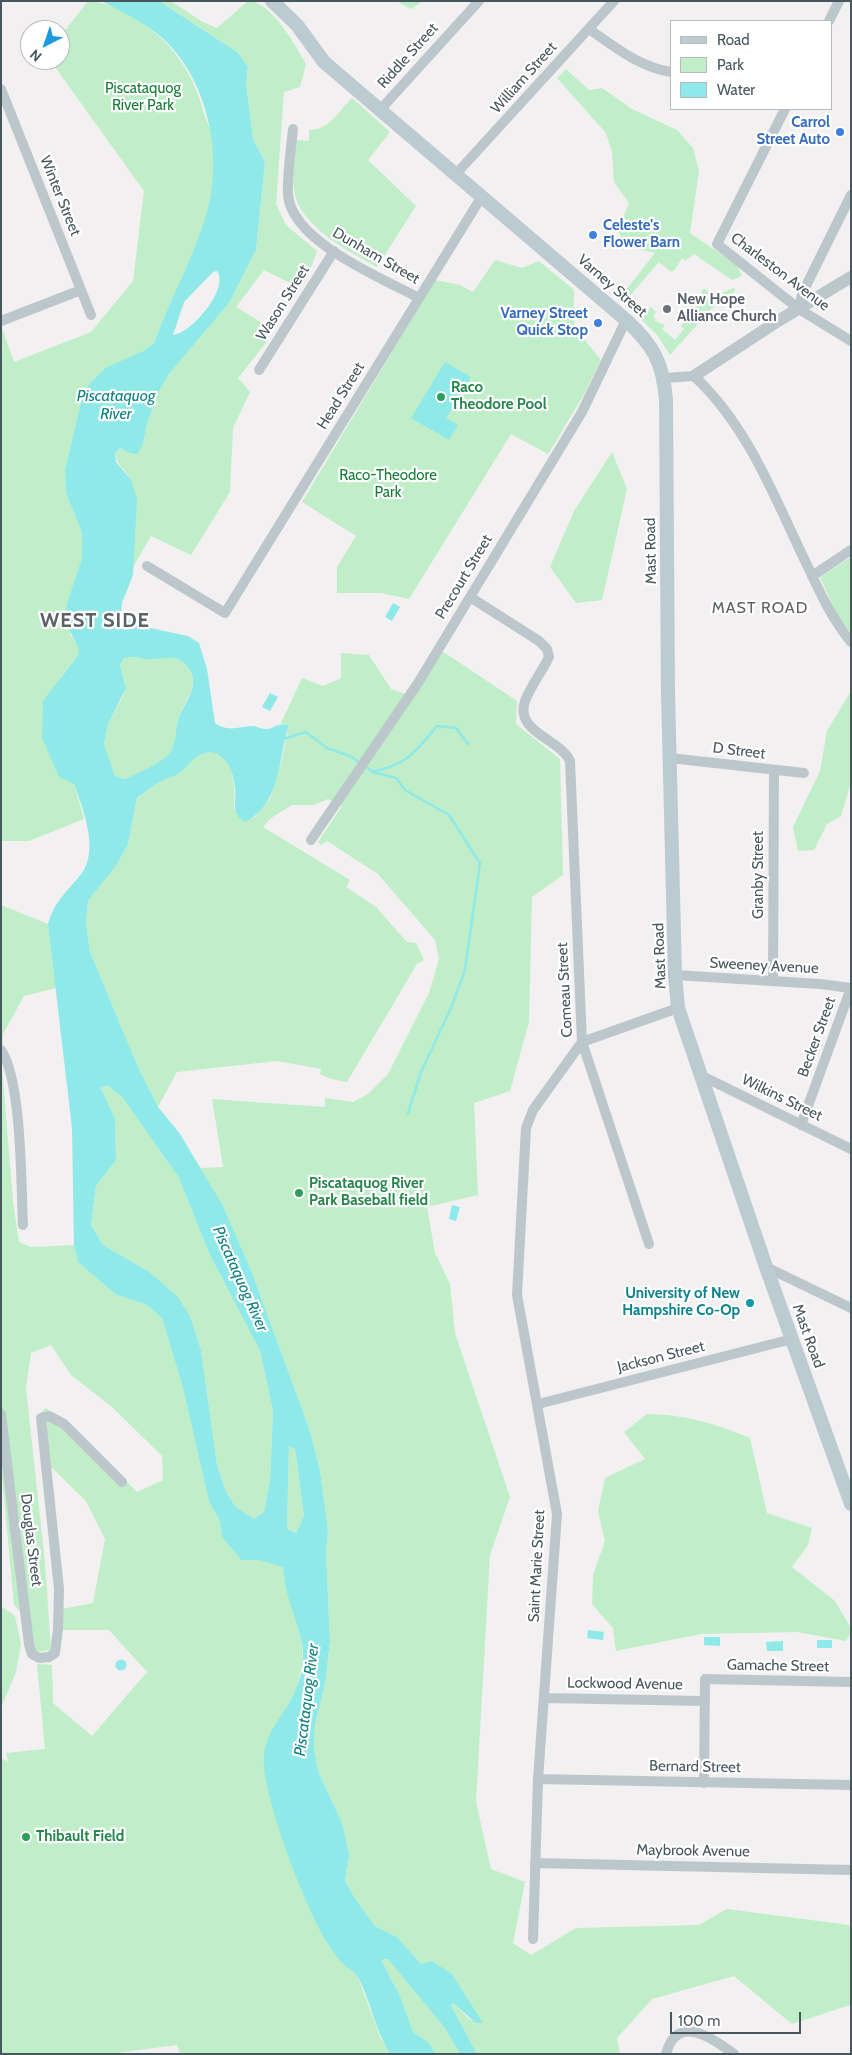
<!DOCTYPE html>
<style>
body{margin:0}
#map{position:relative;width:852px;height:2055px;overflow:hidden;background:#f2f0f0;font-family:Cabin,sans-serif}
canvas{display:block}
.frame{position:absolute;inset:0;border:2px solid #48575d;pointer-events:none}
.legend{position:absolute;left:670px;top:20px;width:162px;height:90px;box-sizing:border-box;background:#fff;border:1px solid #b6bcbe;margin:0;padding:6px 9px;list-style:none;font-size:15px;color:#48575d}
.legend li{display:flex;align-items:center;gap:10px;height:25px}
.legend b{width:25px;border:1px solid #b6bcbe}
.north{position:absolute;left:20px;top:20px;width:50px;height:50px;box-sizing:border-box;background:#fff;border:1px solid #b6bcbe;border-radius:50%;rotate:221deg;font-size:14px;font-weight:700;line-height:20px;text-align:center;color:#48575d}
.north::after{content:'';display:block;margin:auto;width:18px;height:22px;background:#1f99dd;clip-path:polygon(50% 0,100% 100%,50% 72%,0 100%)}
.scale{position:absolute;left:670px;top:2012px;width:131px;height:22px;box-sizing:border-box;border:2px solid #48575d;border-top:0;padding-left:6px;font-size:15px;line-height:18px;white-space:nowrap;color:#48575d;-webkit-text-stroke:4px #fff;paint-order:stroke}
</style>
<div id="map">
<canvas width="852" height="2055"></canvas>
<div class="frame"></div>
<ul class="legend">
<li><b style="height:6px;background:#bccad1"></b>Road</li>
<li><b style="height:14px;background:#c0eec8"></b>Park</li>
<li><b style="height:14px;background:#8fe9e9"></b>Water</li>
</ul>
<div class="north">N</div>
<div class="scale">100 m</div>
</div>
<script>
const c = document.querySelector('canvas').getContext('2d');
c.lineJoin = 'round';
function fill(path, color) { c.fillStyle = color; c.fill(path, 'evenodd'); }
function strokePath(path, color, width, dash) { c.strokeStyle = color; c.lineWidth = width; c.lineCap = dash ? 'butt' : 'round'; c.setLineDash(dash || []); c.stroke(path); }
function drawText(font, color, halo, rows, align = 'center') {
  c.font = font + ' Cabin,sans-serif'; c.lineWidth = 4.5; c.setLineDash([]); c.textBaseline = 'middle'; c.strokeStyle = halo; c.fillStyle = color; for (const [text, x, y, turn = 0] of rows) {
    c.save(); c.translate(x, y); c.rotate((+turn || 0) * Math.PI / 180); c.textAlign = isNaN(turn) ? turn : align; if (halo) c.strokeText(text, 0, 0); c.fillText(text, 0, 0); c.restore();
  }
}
fill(new Path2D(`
 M88 1C113 1 152 27 169 46 189 70 196 86 205 116 207 123 211 130 213 137 225 209 178 278 154 343L143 351 105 368 84 391 65 470 66 493 82 533V558L67 603 70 634 77 645 79 654 61 677 74 784 84 819 29 841H1V325L14 362 91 332 133 281 144 191 50 60H60V37Z
 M159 1H171L201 21 217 28 248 1C271 1 296 46 306 64L300 87 284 92 276 204 286 225 317 251 311 268 298 287 264 270 236 307 267 326 269 339 238 378 250 392 233 428 230 492 191 555 151 536 133 567C133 538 139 511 131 482 128 471 116 466 115 453L120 448 130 453 143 444 147 423 158 393 169 374 229 303 256 250 265 162 253 139 246 84 248 67 225 44Z
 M396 1H423L411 9Z
 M566 69 589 90 602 88 632 109 677 130 693 148 699 171 690 233 737 265 742 276 732 280 694 254 685 261 682 258 674 271H670L659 262 627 299 632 303 628 308 618 300 655 253 625 246 618 230 629 203 614 182 612 152 606 133 557 78Z
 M352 98 390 132 368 160 416 206 377 267C349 252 298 225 294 190 292 174 295 156 295 140L309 141V130C328 131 340 110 352 98Z
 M495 260 522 268 539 261 574 290V327L601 360 583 396 548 454 511 434 409 599 381 593H337V567L356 536 302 502 435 280 460 285 473 292Z
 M704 288 713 296 734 288 735 291 711 309 670 355 658 336 641 319 651 307 656 312 653 316 656 319 655 321 665 325 662 329 675 340 684 329 681 326 701 300 699 297Z
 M612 452 627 489 602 600 576 603 550 567 574 511Z
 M851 557V633L837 615 820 577Z
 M442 651 517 701 516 724 560 759 563 875 532 897 529 1022 510 1091 474 1103 478 1195 427 1207 435 1253 450 1284 455 1333 510 1497 490 1555 476 1802 491 1869 525 1882 513 1943 531 1955 576 1928 699 1925 727 1909 849 1925 851 1933 850 2005 792 2024 734 1976 652 1999 617 2038 620 2054H477L451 2005 453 2003 469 2019 482 2022 452 1974 421 1964 397 1937 375 1926 356 1900 345 1879 347 1869 342 1823 318 1771 314 1747 315 1725 325 1684 330 1642 326 1550 328 1531 320 1470 309 1428 251 1270 222 1205 200 1168 223 1167 212 1099 325 1107V1098L353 1102 368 1094 388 1074 429 993 439 959 435 940 378 874 327 841 321 845 318 842 342 806 328 799 314 805H292L271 818 263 827 350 880 346 887 376 907 407 942 416 943 424 960 417 964 347 1082 331 1079 320 1074 321 1069 277 1061 177 1072 158 1107 138 1067 90 952 86 924 88 901 116 866 128 844 137 799C145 793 153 785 162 781 166 778 172 777 176 775 184 771 188 762 196 757 233 736 236 786 234 809L254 818 270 799 282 759 289 725 281 723 302 678 323 686 341 678V653L369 655 391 689 414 697Z
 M136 657C152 664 171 650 184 663 204 682 185 698 179 718 174 730 178 744 168 755 163 761 134 776 125 779L115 776 104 744 108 724 124 694 125 682 120 666 124 658Z
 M851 691V782L841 816 827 824 814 850 798 851 793 827 820 771 827 731Z
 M1 905 48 924 56 988 24 996 3 1034 2 1066 13 1202 19 1242 31 1247 74 1245 78 1262 115 1294 147 1305 162 1318 183 1388 209 1502 220 1521 222 1537 241 1560H258L283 1566 287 1592 301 1634 303 1662 296 1690 284 1712 283 1839 308 1904 327 1943 344 1964 357 1975 381 2039 390 2054H180L177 2045 109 2054H1V1759L8 1761 6 1753 45 1749 37 1664 52 1665 53 1703 92 1736 147 1672 109 1630H59L57 1610 93 1603 105 1539 86 1501 44 1460 38 1415 46 1408 83 1436 137 1492 163 1480 162 1456 112 1407 71 1375 51 1345 31 1353 26 1388 45 1563 51 1650 37 1652 32 1647 31 1624 14 1605 1 1466Z
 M108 1086 123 1098 179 1178 209 1253 260 1351 273 1411 270 1480 264 1512 254 1519 236 1507 227 1494 217 1465 201 1350 190 1316 148 1271 103 1245 91 1225 96 1186 116 1160 115 1118 100 1087Z
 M647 1414C684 1414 716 1424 750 1438L767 1513 812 1528 808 1545 792 1567 835 1601 851 1628V1633L846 1641 797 1632 701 1634 616 1651 613 1628 592 1604 593 1575 605 1541 598 1511 605 1478 645 1459 624 1432Z
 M289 1446 295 1449 304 1516 296 1533 287 1529Z
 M1 1606 15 1616 21 1644 16 1672 1 1708Z
 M389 1959 444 2027 460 2054H436L428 2042 413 2032 400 1996 381 1960Z`), '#c0eec8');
fill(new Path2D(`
 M101 1H159L237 52 248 67 246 84 253 139 265 162 256 250 229 303 169 374 158 393 147 423 143 444 138 454 130 453 120 448 115 453 116 462 131 480 137 499 133 575 122 603 121 616 141 626 188 636 199 643 207 669 215 723C229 733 239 726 254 726 258 727 262 729 266 729 276 728 277 722 289 725 278 758 281 805 245 822 230 813 237 802 235 788 233 765 218 740 194 759 188 764 183 771 177 775 172 777 167 778 162 781 153 785 145 793 137 798L128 844 116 866 88 901 86 924 90 952 138 1067 158 1107 180 1134 222 1204 251 1270 309 1428 320 1470 328 1531 326 1550 330 1642 325 1684 315 1725 314 1747 318 1771 342 1823 349 1855 345 1880 356 1900 375 1926 397 1937 421 1964 432 1961 452 1974 483 2023H476L453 2003 451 2005 477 2054H460L444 2027 388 1959 381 1960 400 1996 413 2032 428 2042 436 2054H390C375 2030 371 2002 358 1977 355 1972 349 1969 344 1965 338 1959 333 1951 328 1944 307 1912 260 1792 264 1755 266 1730 286 1713 295 1691 313 1652 297 1629 287 1593 285 1584 284 1575 283 1567L258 1560H241L222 1537 220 1521 209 1502 183 1388 162 1318 147 1305 115 1294 78 1262 74 1245 72 1128 48 924C55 900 67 892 82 873 99 849 83 809 74 784L59 777 42 738 43 701 79 654 77 645 65 622 67 603 82 558V533L66 493 65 470 84 390 105 368 143 351 154 343C170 299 194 257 207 212 224 155 207 76 160 36 143 22 121 11 101 1ZM217 271C230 288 191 334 173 335L184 302 213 272ZM136 657C153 664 171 651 184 663 204 682 186 699 179 718 174 730 178 744 168 755 163 761 133 776 125 779L115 776 104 744 108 724 126 688 120 665 124 658ZM108 1086 123 1098 179 1178 209 1253 260 1351 273 1411 270 1480 264 1512 254 1519 236 1507 227 1494 217 1465 201 1350 190 1316 177 1296 148 1271 103 1245 91 1225 96 1186 116 1160 115 1118 100 1087ZM289 1446 295 1449 304 1516 296 1533 287 1529Z
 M445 362 471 377 446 418 458 425 449 440 411 418Z
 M393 603 400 607 392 621 385 617Z
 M270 693 278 697 270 711 262 707Z
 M452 1205 460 1207 456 1221 449 1219Z
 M588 1630 604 1632 603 1640 587 1638Z
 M704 1637H720V1646L704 1645Z
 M817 1640H832V1648H817Z
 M783 1641V1651H767L766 1642Z
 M115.5 1665a5.5 5.5 0 1 1 11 0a5.5 5.5 0 1 1-11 0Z`), '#8fe9e9');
strokePath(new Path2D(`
 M283 739 306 732 327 748 352 757 360 763
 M365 766 373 772 396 778 405 790 449 815 480 863 465 970 451 1008 421 1072 408 1113
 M375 771C408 764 416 751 437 726L456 728 468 744`), '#8fe9e9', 2.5);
strokePath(new Path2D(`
 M829 21 839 1
 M589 29C615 47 639 67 671 72
 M1 89 91 315
 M785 109 717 244 799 309 851 341
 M380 110 479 1
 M293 129C291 150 287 174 288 195 292 242 382 278 419 298
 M456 174 614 1
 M799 309 802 294 851 195
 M1 321 81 290
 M259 370 334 251
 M665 378 694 376C750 428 776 502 809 569 821 595 833 620 851 642
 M147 566 225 613 482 196
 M812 576 851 550
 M470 597 539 641 547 649 549 657C542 672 531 685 525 701 514 732 560 739 570 761L582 1042 649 1244
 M670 758 804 773
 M311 840 418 683 582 412 626 320
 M675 975 820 984 851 988
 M773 981 774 770
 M1 1050C22 1080 21 1186 23 1225
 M700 1075 851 1149
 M801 1125 851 988
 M766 1267 851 1308
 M538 1404 792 1339
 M1 1414 29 1644 32 1654 39 1658 49 1657 55 1653 58 1629 59 1589 41 1418 49 1416 64 1424 122 1482
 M545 1698 704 1701
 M538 1779 851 1785
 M704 1783 705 1679 851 1682
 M535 1863 851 1870
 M533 1939 538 1779 557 1514 517 1295 526 1128 533 1110 582 1042 678 1008
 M666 2054C677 2012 714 2039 734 2054`), '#bcc7cc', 10);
strokePath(new Path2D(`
 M694 376 778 321 851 277`), '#bcc7cc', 12);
strokePath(new Path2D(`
 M272 1 297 25 324 62 626 320C653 345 663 362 666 400L668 693 675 975 678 1008 766 1267 851 1504`), '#bccad1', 14);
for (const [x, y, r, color] of [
 [840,132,5,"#3f7fe0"],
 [593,235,5,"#3f7fe0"],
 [667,309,5,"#6b7280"],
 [598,323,5,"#3f7fe0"],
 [441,397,5,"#2e9e5b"],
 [299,1193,5,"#2e9e5b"],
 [750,1303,5,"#0f9aa8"],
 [26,1837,5,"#2e9e5b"]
]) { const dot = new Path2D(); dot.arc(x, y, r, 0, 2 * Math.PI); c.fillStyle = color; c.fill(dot); strokePath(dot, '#fff', 2); }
drawText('15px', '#48575d', '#fff', [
 ["Riddle Street",408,56,-48],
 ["William Street",524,78,-48],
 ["Winter Street",60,196,68],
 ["Dunham Street",376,256,30],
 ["Charleston Avenue",780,272,37],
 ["Varney Street",612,286,41],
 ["Wason Street",283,303,-58],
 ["Head Street",341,396,-58],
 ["Mast Road",651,551,-91],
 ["Precourt Street",464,577,-59],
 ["D Street",739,751,7],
 ["Granby Street",759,875,-90],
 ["Mast Road",660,956,-92],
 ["Sweeney Avenue",764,966,3],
 ["Comeau Street",565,990,-93],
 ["Becker Street",817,1037,-70],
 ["Wilkins Street",782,1098,26],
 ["Mast Road",808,1336,70],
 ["Jackson Street",661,1357,-14],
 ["Douglas Street",31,1540,83],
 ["Saint Marie Street",537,1566,-87],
 ["Gamache Street",778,1666,1],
 ["Lockwood Avenue",625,1684,1],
 ["Bernard Street",695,1767,1],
 ["Maybrook Avenue",693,1851,1]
]);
drawText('15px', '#1a7d37', '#fff', [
 ["Piscataquog",143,89],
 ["River Park",143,106],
 ["Raco-Theodore",388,476],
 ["Park",388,493]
]);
drawText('bold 15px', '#366cbe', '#fff', [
 ["Carrol",830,123],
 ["Street Auto",830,140],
 ["Celeste's",603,226,"left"],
 ["Flower Barn",603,243,"left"],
 ["Varney Street",588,314],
 ["Quick Stop",588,331]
], 'right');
drawText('bold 15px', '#5b616d', '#fff', [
 ["New Hope",677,300],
 ["Alliance Church",677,317]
], 'left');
drawText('bold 15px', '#27864d', '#fff', [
 ["Raco",451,388],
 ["Theodore Pool",451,405],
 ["Piscataquog River",309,1184],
 ["Park Baseball field",309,1201],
 ["Thibault Field",36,1837]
], 'left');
drawText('bold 15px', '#0d838f', '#fff', [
 ["University of New",740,1294],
 ["Hampshire Co-Op",740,1311]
], 'right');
drawText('italic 16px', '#118282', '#fff', [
 ["Piscataquog",116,396],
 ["River",116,414],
 ["Piscataquog River",240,1279,66],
 ["Piscataquog River",307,1700,-83]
]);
c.letterSpacing = '1px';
drawText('16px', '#5c6265', '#fff', [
 ["MAST ROAD",760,608]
]);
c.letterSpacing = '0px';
c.letterSpacing = '1px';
drawText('bold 20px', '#5c6265', '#fff', [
 ["WEST SIDE",95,621]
]);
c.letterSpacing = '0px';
</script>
